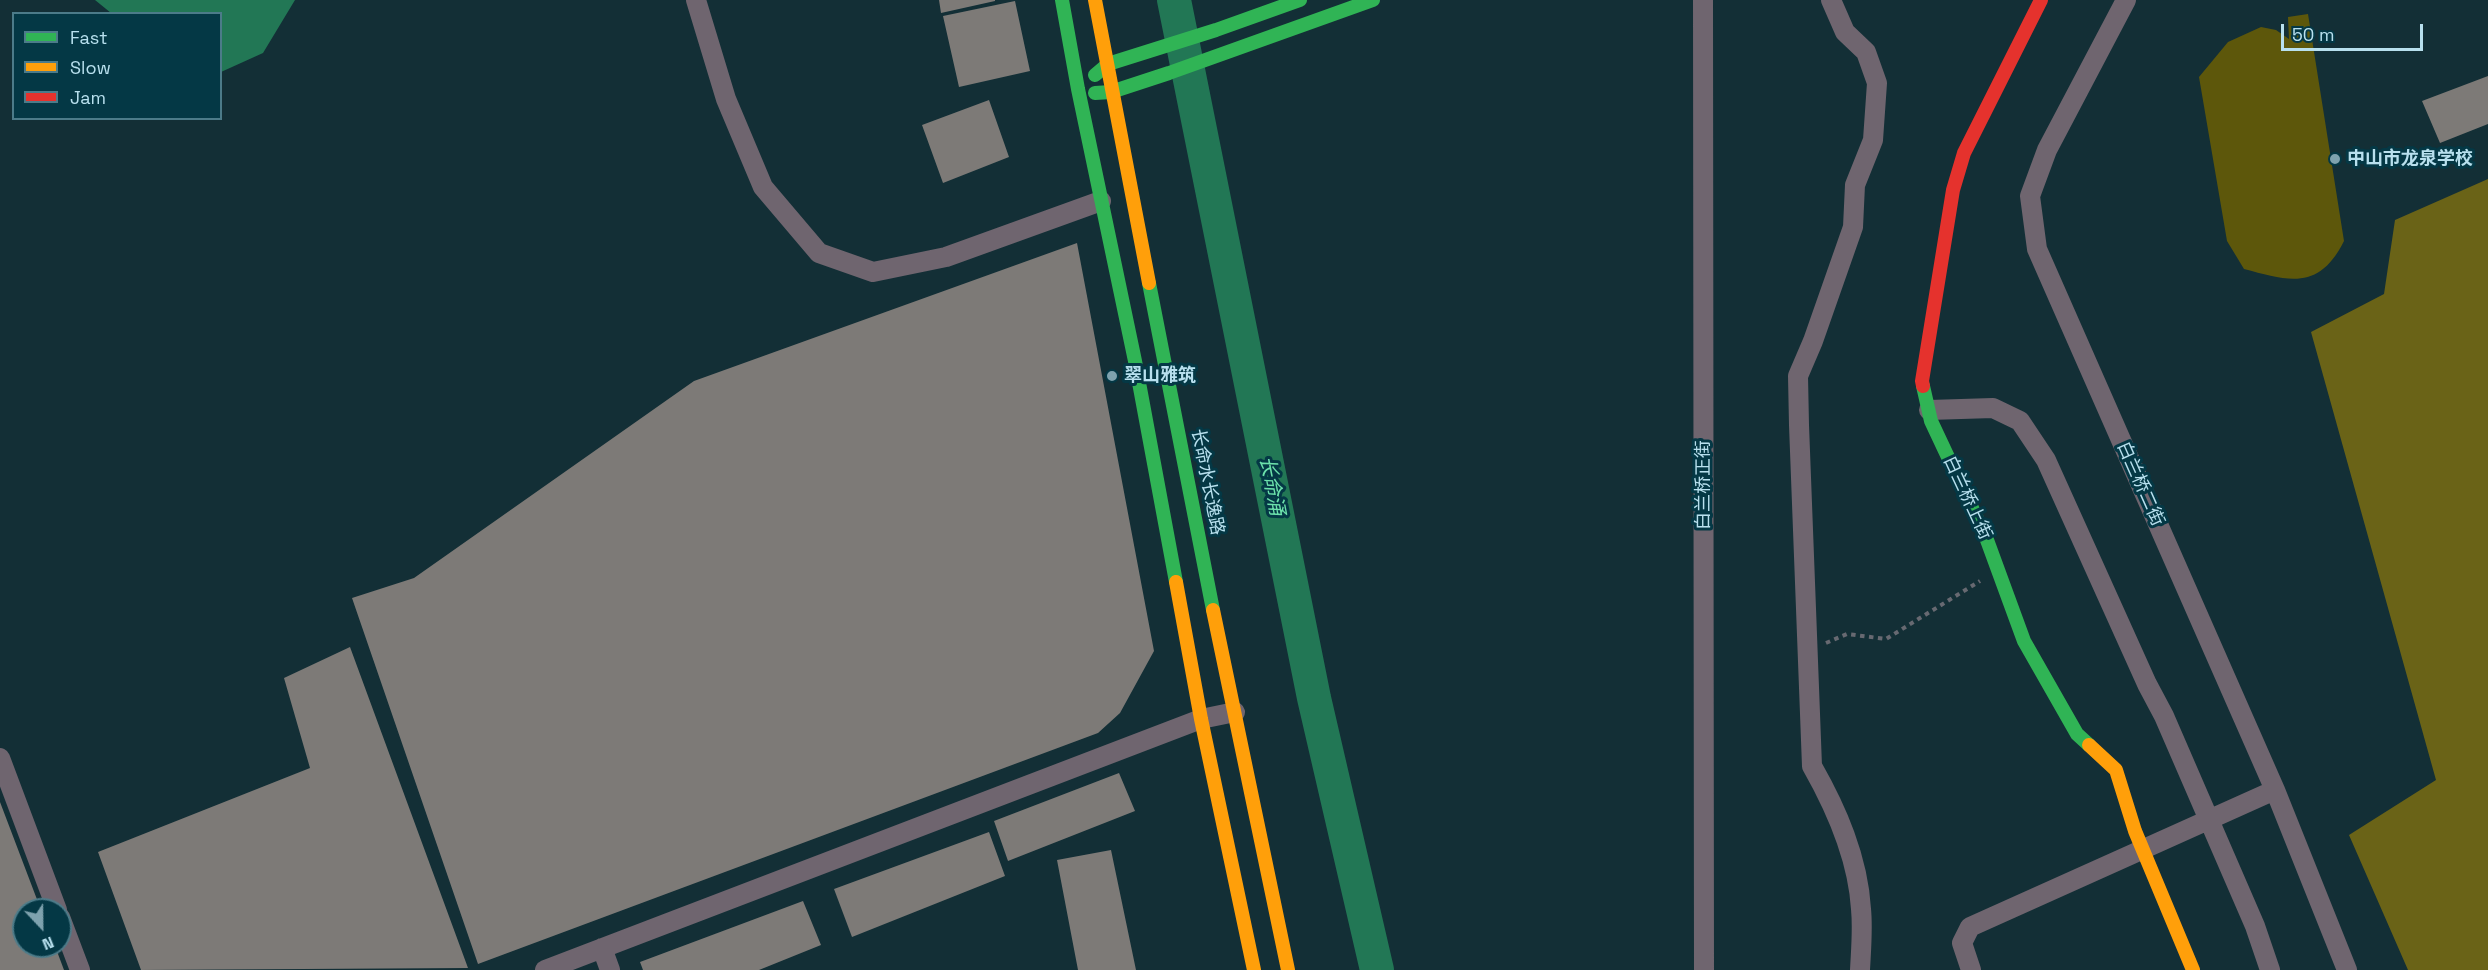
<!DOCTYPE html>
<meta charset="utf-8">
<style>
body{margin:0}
#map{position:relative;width:2488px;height:970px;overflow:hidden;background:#132f36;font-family:"Space Grotesk",sans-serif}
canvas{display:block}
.legend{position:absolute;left:12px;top:12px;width:210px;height:108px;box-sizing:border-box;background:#043845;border:2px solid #4c7b89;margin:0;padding:8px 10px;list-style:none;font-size:18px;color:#b8e0ee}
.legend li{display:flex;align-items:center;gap:12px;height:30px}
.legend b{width:30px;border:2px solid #4c7b89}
.north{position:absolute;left:12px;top:898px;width:60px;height:60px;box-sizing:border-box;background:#043845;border:2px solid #4c7b89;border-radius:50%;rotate:158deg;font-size:16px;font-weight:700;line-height:24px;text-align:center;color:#b8e0ee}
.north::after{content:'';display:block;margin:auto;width:21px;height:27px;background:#7ea2ae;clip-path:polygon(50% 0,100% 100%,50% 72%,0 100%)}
.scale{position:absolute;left:2281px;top:24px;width:142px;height:27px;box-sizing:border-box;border:3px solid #b8e0ee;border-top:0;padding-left:8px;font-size:18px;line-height:21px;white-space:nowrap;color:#b8e0ee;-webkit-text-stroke:4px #043845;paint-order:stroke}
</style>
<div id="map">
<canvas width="2488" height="970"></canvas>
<ul class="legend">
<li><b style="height:8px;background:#30b455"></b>Fast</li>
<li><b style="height:8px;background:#ff9f0a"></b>Slow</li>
<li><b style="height:8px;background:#e5322d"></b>Jam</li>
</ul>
<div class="north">N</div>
<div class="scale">50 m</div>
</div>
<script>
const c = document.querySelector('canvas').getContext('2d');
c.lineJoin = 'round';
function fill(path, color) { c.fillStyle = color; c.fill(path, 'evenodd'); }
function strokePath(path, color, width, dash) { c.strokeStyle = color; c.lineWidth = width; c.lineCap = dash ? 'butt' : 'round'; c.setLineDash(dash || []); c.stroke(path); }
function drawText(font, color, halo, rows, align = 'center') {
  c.font = font + ' "Space Grotesk","Noto Sans SC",sans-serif'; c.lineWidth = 6; c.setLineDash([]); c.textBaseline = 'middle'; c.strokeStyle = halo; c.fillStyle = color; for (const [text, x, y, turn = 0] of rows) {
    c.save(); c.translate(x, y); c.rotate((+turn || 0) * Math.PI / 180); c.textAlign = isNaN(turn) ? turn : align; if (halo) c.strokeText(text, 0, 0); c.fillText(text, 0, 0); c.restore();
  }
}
fill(new Path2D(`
 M2308 14 2344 241C2319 291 2289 281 2244 269L2227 241 2199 77 2228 42 2261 27 2276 30 2289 39 2288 17Z`), '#5d570b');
fill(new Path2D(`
 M2488 179V970H2408L2349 835 2436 780 2311 332 2384 294 2395 220Z`), '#6a6317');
fill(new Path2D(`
 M95 0H295L263 53 221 72 220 14 111 13Z`), '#275');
strokePath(new Path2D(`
 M1174 0 1314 698 1377 970`), '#275', 34);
fill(new Path2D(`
 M939 0H995V1L941 13Z
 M1015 1 1030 71 959 87 943 16Z
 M2488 76V124L2440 143 2422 101Z
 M989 100 1009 157 943 183 922 125Z
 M1077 243 1154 651 1120 713 1098 733 478 964 352 598 414 578 694 381Z
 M350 647 468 968 141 970 98 852 310 768 284 678Z
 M1119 773 1135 811 1008 861 994 821Z
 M0 802 41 910H24V946H55L64 970H0Z
 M989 832 1005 876 852 937 834 889Z
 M1111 850 1136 970H1078L1057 860Z
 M803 901 821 945 759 970H643L640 962Z`), '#7d7a77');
strokePath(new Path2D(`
 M1826 643 1847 634 1886 639 1980 581`), '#676971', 4, [4.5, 4.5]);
strokePath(new Path2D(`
 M696 0 726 99 763 187 819 253 873 272 946 257 1101 201
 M1703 0 1704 970
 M1831 0 1845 32 1866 52 1877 83 1873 140 1855 185 1853 227 1813 341 1798 376 1799 425 1812 766C1837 810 1858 858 1861 909 1863 929 1861 950 1860 970
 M2126 0 2047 150 2030 196 2037 249 2275 790 2347 970
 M1929 410 1993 408 2020 421 2046 460 2147 684 2164 716 2255 926 2270 970
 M0 758 57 910
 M60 917 80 970
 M602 948 610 970
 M545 970 1201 719 1235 712
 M1971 970 1962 943 1970 927 2275 790`), '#6f656f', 20);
strokePath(new Path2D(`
 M1062 0 1078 89 1135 361 1176 582
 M1095 75 1108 64 1216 30 1300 0
 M1095 93 1111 92 1169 73 1373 0
 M1149 283 1213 610
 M1923 386 1931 421 1987 540 2024 641 2077 734 2089 745`), '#30b455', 14);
strokePath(new Path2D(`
 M1095 0 1149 283
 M1176 582 1201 719 1254 970
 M1213 610 1288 970
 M2089 745 2116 770 2135 831 2193 970`), '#ff9f0a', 14);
strokePath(new Path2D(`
 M1923 386 1922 381 1953 190 1964 153 2041 0`), '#e5322d', 14);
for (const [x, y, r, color] of [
 [2335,159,6,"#7ea2ae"],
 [1112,376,6,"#7ea2ae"]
]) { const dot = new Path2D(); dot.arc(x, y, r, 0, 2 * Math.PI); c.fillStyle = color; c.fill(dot); strokePath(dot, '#043845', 2); }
drawText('bold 18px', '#b8e0ee', '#043845', [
 ["中山市龙泉学校",2347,159],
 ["翠山雅筑",1124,376]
], 'left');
drawText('18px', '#b8e0ee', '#043845', [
 ["长命水长逸路",1207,482,79],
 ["白兰桥二街",2140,484,66],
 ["白兰桥正街",1704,485,-90],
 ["白兰桥上街",1967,498,65]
]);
drawText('italic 20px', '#6ce1ab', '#043845', [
 ["长命涌",1271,486,79]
]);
</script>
